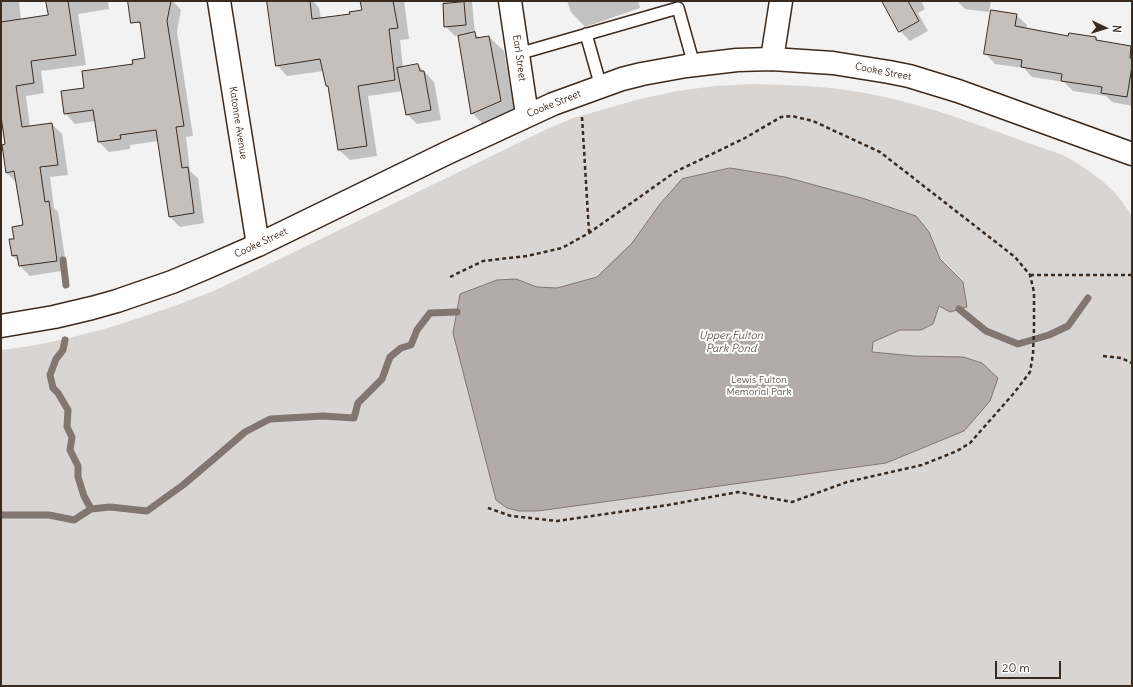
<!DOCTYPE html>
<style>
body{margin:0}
#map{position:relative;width:1133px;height:687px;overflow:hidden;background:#f3f2f2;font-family:Delius,sans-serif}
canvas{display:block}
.frame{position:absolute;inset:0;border:2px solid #3b2a1e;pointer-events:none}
.north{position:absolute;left:1085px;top:8px;width:40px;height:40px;-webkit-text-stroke:3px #fff;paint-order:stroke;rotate:94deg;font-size:11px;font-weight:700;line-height:16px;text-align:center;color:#3b2a1e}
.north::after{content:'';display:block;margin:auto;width:14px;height:18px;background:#3b2a1e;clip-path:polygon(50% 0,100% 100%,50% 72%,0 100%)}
.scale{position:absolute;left:995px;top:661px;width:66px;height:18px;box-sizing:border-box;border:2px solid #3b2a1e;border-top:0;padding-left:5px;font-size:12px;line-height:14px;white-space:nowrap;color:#3b2a1e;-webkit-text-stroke:3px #fff;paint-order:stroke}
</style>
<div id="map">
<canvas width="1133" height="687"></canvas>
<div class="frame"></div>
<div class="north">N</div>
<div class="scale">20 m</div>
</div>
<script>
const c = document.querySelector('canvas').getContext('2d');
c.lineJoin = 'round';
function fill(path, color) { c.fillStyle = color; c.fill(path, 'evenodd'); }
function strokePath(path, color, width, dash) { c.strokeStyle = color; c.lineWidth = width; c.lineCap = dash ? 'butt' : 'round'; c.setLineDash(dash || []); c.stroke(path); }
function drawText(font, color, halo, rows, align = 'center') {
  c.font = font + ' Delius,sans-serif'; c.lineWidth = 4; c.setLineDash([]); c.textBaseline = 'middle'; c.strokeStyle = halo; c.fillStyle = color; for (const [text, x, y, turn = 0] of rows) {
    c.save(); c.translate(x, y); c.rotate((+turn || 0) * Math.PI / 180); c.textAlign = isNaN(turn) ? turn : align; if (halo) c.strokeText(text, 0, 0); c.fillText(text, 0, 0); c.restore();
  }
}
fill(new Path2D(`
 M752 84C790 85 827 86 865 93 932 105 998 133 1063 155 1081 165 1098 176 1113 191 1120 198 1125 206 1131 214L1132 216V686H1V350C74 342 147 317 216 290L545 130 573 118 640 99 677 91 715 86Z`), '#d8d5d2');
const water = new Path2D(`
 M730 168 785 177 862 198 916 216 929 232 940 259 963 282 967 307 950 312 939 306 933 324 921 330H900L873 342 872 352 914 356 963 357 982 363 998 378 990 401 964 431 886 463 538 511H519L507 508 496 500 453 333 460 294 497 280 516 279 537 287 557 288 597 277 632 243 660 204 682 179Z`);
fill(water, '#b2aba7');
strokePath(water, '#827770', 1);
fill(new Path2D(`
 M1 1H19L21 20 49 16 47 1H108L109 9 78 14 86 65 41 71 44 93 26 96 30 127 52 124 62 134 68 175 50 177 54 208 58 212 67 270 30 276 20 266 19 262 13 256 15 239 24 226 17 183 6 172V145L1 116Z
 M135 1H173L181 10 177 32 193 136 186 137 190 171 198 178 204 223 180 227 170 217 159 141 130 145V149L109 152 99 142 96 121 75 124 65 113 85 89 147 59 142 26 138 22Z
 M267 1H313L319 8 321 19 351 15 363 11 361 1H404L409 39 400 40 403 68 418 65 434 82 441 120 417 124 407 114 403 91 368 96 377 156 350 160 339 150 330 89 327 86 324 71 287 76 277 65Z
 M443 1H472L475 34 480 38 489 37 504 51 515 116 487 128 472 113 459 35 455 36 445 26Z
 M567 1H638L640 8 585 27 571 12Z
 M883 1H921L925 9 918 13 928 31 910 41 900 31Z
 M957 1H991L989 12 965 9Z
 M1016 15 1027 25 1026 29 1069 37 1096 38 1099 42 1131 47 1132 48V106L1112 102 1106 96 1073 91 1064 82 1032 77 1024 68 995 64 985 53Z`), '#0003');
strokePath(new Path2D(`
 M63 260 66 285
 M959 309 986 331 1018 344 1049 335 1068 326 1088 298
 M65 340 63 350 56 359 50 375 53 388 58 393 68 410 67 427 72 437 70 450 78 466V477L84 496 91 509
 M1 515H49L74 520 91 509 110 507 147 511 183 485 216 457 245 432 270 419 323 416 354 418 358 403 382 379 390 357 401 348 411 345 417 330 430 313 457 312`), '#827770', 7);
const building = new Path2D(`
 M46 1H68L76 55 31 61 34 83 16 86 22 127 52 123 58 165 40 167 45 202 49 201 57 261 19 266 17 255 12 256 9 239H14L12 227 23 225 14 171 6 173 2 145 5 144 1 117V22L48 15Z
 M128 1H171L167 21 184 126 176 127 182 168 188 167 194 213 169 217 156 130 120 135 121 139 98 142 93 110 64 114 61 91 84 88 82 71 133 64 132 60 145 58 140 22 131 23Z
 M267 1H310L312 19 350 14 349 12 362 10 360 1H393L398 28 389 29 395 80 358 86 367 146 338 150 328 86H326L320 59 276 66Z
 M882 1H908L919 21 899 32Z
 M464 2 466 25 444 27 443 4Z
 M991 10 1017 14 1015 26 1068 36 1069 33 1096 37V40L1131 46 1130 58H1132V66L1127 97 1101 93 1102 87 1061 81 1062 74 1021 67 1022 60 984 54Z
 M475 32 476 38 489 36 501 101 471 114 458 36Z
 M418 64 420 71H424L431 110 406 115 397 68Z`);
fill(building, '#c6c0bd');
strokePath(building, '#3b2a1e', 1);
const service = new Path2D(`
 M586 34 601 87
 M518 54 678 8 694 65`);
const minor = new Path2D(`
 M219 1 258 245
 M510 1 527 115`);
const tertiary = new Path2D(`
 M772 59 781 1`);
const secondary = new Path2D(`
 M1 326 54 317 92 308 117 301 172 282 203 269 258 245 447 153 553 104 622 79 642 74 686 66 737 60 772 59 833 63 889 72 909 76 958 91 1132 154`);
strokePath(service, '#3b2a1e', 14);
strokePath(minor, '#3b2a1e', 25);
strokePath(tertiary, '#3b2a1e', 25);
strokePath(secondary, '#3b2a1e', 25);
strokePath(new Path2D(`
 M582 117 589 232
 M1030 275H1132
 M450 277 483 261 527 256 562 248 589 233 675 172 745 138 781 117 792 116 813 121 880 152 1015 257 1030 275 1034 292V328L1033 354 1030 372 1014 393 970 443 957 451 922 465 847 482 792 502 738 492 668 505 557 521 511 516 488 508
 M1103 356 1121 358 1132 363`), '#3b2a1e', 2.5, [4, 3]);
strokePath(service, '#fff', 11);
strokePath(minor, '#fff', 22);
strokePath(tertiary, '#fff', 22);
strokePath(secondary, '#fff', 22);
drawText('10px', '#3b2a1e', '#fff', [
 ["Earl Street",519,58,82],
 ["Cooke Street",883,72,11],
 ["Cooke Street",554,104,-22],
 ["Katonne Avenue",238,123,81],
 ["Cooke Street",261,243,-25]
]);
drawText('10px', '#62554b', '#fff', [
 ["Lewis Fulton",759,380],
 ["Memorial Park",759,392]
]);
drawText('italic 11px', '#65574e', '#fff', [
 ["Upper Fulton",731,336],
 ["Park Pond",731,349]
]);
</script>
